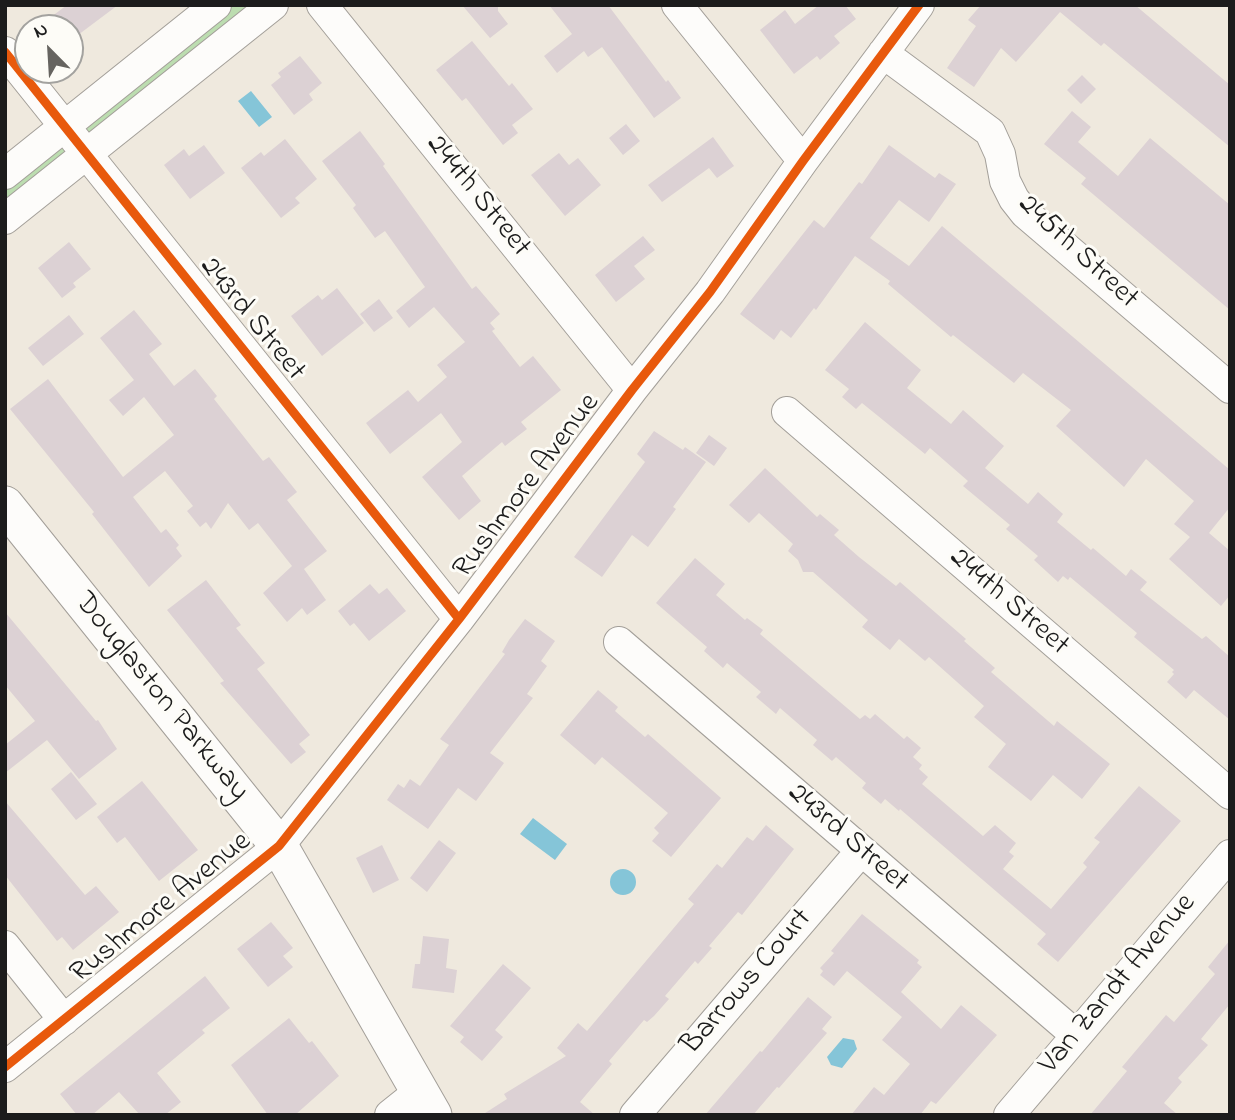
<!DOCTYPE html>
<style>
body{margin:0}
#map{position:relative;width:1235px;height:1120px;overflow:hidden;background:#efe9de;font-family:"Indie Flower",sans-serif}
canvas{display:block}
.frame{position:absolute;inset:0;border:7px solid #1c1c1c;pointer-events:none}
.north{position:absolute;left:14px;top:14px;width:70px;height:70px;box-sizing:border-box;background:#fdfcf7;border:2px solid #a3a29f;border-radius:50%;rotate:336deg;font-size:19px;font-weight:700;line-height:28px;text-align:center;color:#1c1c1c}
.north::after{content:'';display:block;margin:auto;width:24px;height:32px;background:#666460;clip-path:polygon(50% 0,100% 100%,50% 72%,0 100%)}
</style>
<div id="map">
<canvas width="1235" height="1120"></canvas>
<div class="frame"></div>
<div class="north">N</div>
</div>
<script>
const c = document.querySelector('canvas').getContext('2d');
c.lineJoin = 'round';
function fill(path, color) { c.fillStyle = color; c.fill(path, 'evenodd'); }
function strokePath(path, color, width, dash) { c.strokeStyle = color; c.lineWidth = width; c.lineCap = dash ? 'butt' : 'round'; c.setLineDash(dash || []); c.stroke(path); }
function drawText(font, color, halo, rows, align = 'center') {
  c.font = font + ' "Indie Flower",sans-serif'; c.lineWidth = 6; c.setLineDash([]); c.textBaseline = 'middle'; c.strokeStyle = halo; c.fillStyle = color; for (const [text, x, y, turn = 0] of rows) {
    c.save(); c.translate(x, y); c.rotate((+turn || 0) * Math.PI / 180); c.textAlign = isNaN(turn) ? turn : align; if (halo) c.strokeText(text, 0, 0); c.fillText(text, 0, 0); c.restore();
  }
}
fill(new Path2D(`
 M225 5H265L5 212V180Z`), '#bcddb0');
fill(new Path2D(`
 M251 91 272 117 259 127 238 101Z
 M533 818 567 844 555 860 520 834Z
 M610 882a13 13 0 1 1 26 0a13 13 0 1 1-26 0Z
 M843 1038 854 1040 857 1049 842 1068 831 1065 827 1057Z`), '#85c5d8');
fill(new Path2D(`
 M67 5H118L70 41V28H59L51 17Z
 M462 5H498V11L508 24 490 38Z
 M549 5H608L660 74 666 82 668 80 681 98 654 118 602 47 588 57 584 51 557 73 544 56 572 34Z
 M819 5H845L856 19 834 36 840 43 820 60 817 56 794 74 760 30 785 10 795 24Z
 M981 5H1135L1230 85V147L1104 43 1101 46 1060 12 1016 62 1001 48 974 87 947 68 976 26 968 20Z
 M472 41 509 86 512 83 533 109 512 125 518 133 503 145 466 98 462 101 436 70Z
 M300 56 322 83 309 94 313 100 294 115 271 85 281 77 278 73Z
 M1082 75 1096 89 1081 104 1067 90Z
 M1072 111 1091 127 1078 142 1118 176 1150 138 1230 205V310L1081 184 1086 178 1044 144Z
 M626 124 640 141 623 155 609 138Z
 M360 131 385 164 383 166 472 289 476 286 500 314 490 323 495 329 492 331 520 367 533 356 561 390 521 422 527 429 505 446 502 442 462 476 481 501 459 520 422 477 462 442 441 413 390 454 366 423 408 390 418 402 447 377 437 365 465 342 434 307 409 328 396 311 425 287 385 231 375 238 353 208 356 205 322 161Z
 M713 137 734 166 717 178 709 168 662 202 648 185Z
 M285 139 317 179 295 198 300 203 281 218 241 168 261 152 264 156Z
 M204 145 225 173 190 199 164 165 184 149 189 156Z
 M889 145 935 178 939 173 956 184 929 222 899 200 870 238 909 266 942 226 1230 470V507L1209 533 1230 551V595L1221 606 1169 559 1190 537 1174 524 1194 501 1146 459 1124 487 1056 426 1071 410 1023 373 1014 383 953 335 951 337 888 284 890 281 855 256 816 310 814 308 791 338 781 330 774 340 740 314 814 220 824 228 859 182 862 184Z
 M559 153 569 165 578 158 601 185 565 216 531 175Z
 M643 236 655 250 634 266 645 279 616 302 595 275Z
 M69 242 91 269 73 283 76 287 62 298 38 268Z
 M337 288 364 323 322 356 291 316 318 295 322 300Z
 M379 299 393 318 374 332 360 314Z
 M134 310 162 344 149 354 174 386 195 369 217 396 214 399 263 461 269 457 297 492 287 500 327 551 304 569 326 600 307 615 302 608 287 622 263 593 292 566 258 523 249 530 228 503 211 529 206 522 200 527 187 511 193 506 165 471 133 497 161 533 166 529 179 545 176 548 182 556 149 587 92 514 94 512 10 409 48 379 123 477 174 435 144 397 123 416 109 400 134 380 100 338Z
 M69 315 84 334 43 366 28 348Z
 M865 322 921 370 907 388 951 424 963 410 1004 446 985 468 1028 504 1038 492 1063 514 1057 522 1091 550 1093 548 1126 576 1131 569 1147 582 1140 590 1202 639 1206 636 1230 657V720L1194 690 1186 699 1167 682 1174 674 1172 672 1174 670 1134 637 1137 633 1070 577 1068 580 1063 576 1058 582 1034 560 1038 556 1006 529 1010 525 963 486 968 481 930 448 925 454 862 403 856 409 842 397 849 389 825 370Z
 M654 431 683 450 685 447 706 462 673 507 676 509 648 547 632 535 602 577 574 557 645 462 637 454Z
 M709 435 727 448 714 466 696 453Z
 M765 468 817 517 820 514 839 530 834 535 859 557 896 586 900 582 966 639 964 641 995 668 991 672 1054 726 1057 721 1110 764 1082 799 1053 775 1031 801 988 767 1006 744 974 717 984 706 929 657 925 661 899 639 890 650 862 627 868 620 813 572H803L798 560 788 551 793 544 759 513 749 523 729 505Z
 M695 558 725 584 716 595 745 620 747 618 763 630 760 634 860 719 865 715 870 719 875 714 904 739 907 736 921 748 913 757 922 765 919 769 928 777 922 784 983 836 995 825 1016 843 1009 852 1014 856 1003 869 1051 909 1087 867 1083 863 1100 842 1094 838 1139 786 1181 821 1058 962 1037 944 1046 934 900 809 899 811 885 799 881 804 862 788 866 783 836 757 832 761 813 745 817 740 780 708 776 714 756 697 761 692 727 663 723 668 704 651 707 647 656 603Z
 M206 580 241 625 236 628 265 663 257 669 310 735 299 744 306 752 291 764 220 683 224 681 167 610Z
 M370 584 379 594 387 588 406 611 369 641 354 623 350 626 338 611Z
 M5 612 96 721 98 720 117 749 79 779 47 740 5 773V745L35 721 5 685Z
 M525 619 555 641 541 661 547 666 527 694 533 698 490 753 504 763 476 801 458 788 428 829 387 800 398 784 404 788 410 779 420 786 449 745 440 739 505 654 502 652 509 640Z
 M598 690 618 707 615 711 645 737 648 734 721 798 671 857 652 841 659 833 654 828 668 813 602 757 595 765 560 735Z
 M71 772 97 804 76 820 51 789Z
 M142 781 198 850 159 881 125 837 117 843 97 817Z
 M5 801 85 895 96 886 119 912 73 950 62 937 57 941 5 875Z
 M766 825 794 849 742 915 738 912 709 946 712 948 698 964 695 961 665 996 669 999 654 1016 647 1022 644 1020 609 1061 612 1064 580 1102 595 1115H482L507 1099 504 1094 566 1056 557 1048 578 1023 587 1031 694 904 688 899 717 864 722 868 747 837 753 841Z
 M439 840 456 853 427 892 410 878Z
 M382 845 399 880 373 893 356 858Z
 M862 914 919 960 917 963 922 967 901 992 941 1029 961 1005 997 1035 936 1104 931 1101 920 1115H851L874 1087 884 1095 910 1064 882 1040 902 1017 847 971 834 986 820 975 823 971 820 968 834 953 831 951Z
 M271 922 293 948 283 956 293 967 268 987 237 949Z
 M423 936 449 939 446 968 457 970 454 993 412 988 415 964H420Z
 M1230 940V1004L1201 1039 1208 1045 1178 1078 1182 1082 1164 1103 1178 1115H1090L1127 1071 1122 1067 1166 1015 1174 1022 1215 974 1208 967Z
 M503 964 531 988 495 1030 503 1037 482 1061 460 1042 464 1037 450 1026Z
 M205 976 230 1008 202 1030 205 1033 157 1073 181 1102 165 1115H140L119 1092 92 1115H77L60 1094Z
 M808 997 832 1017 822 1029 827 1033 779 1088 777 1087 753 1115H705L760 1051 762 1052Z
 M289 1018 309 1043 312 1041 339 1076 295 1115H268L231 1065Z`), '#dcd1d4');
const minor = new Path2D(`
 M322 5 632 390
 M677 5 803 161
 M5 52 459 619
 M883 53 990 132 1000 154 1005 181 1014 199 1025 213 1230 388
 M5 174 216 5
 M5 219 273 5
 M787 412 1230 794
 M619 642 1076 1035
 M5 946 64 1020
 M5 1067 279 846 459 619 632 390 710 292 803 161 919 5
 M390 1115 420 1091
 M635 1115 861 851
 M1009 1115 1230 855`);
const major = new Path2D(`
 M5 505 279 846 433 1115`);
strokePath(minor, '#a39f99', 32);
strokePath(major, '#a39f99', 39);
strokePath(minor, '#fdfcfa', 30);
strokePath(major, '#fdfcfa', 37);
strokePath(new Path2D(`
 M5 52 459 619
 M5 1067 279 846 459 619 632 390 710 292 803 161 919 5`), '#e8590c', 9);
drawText('30px', '#1c1c1c', '#fdfcf7', [
 ["244th Street",477,197,51],
 ["245th Street",1077,253,43],
 ["243rd Street",251,320,51],
 ["Rushmore Avenue",528,487,-53],
 ["244th Street",1008,603,41],
 ["Douglaston Parkway",160,698,51],
 ["243rd Street",847,839,41],
 ["Rushmore Avenue",162,909,-39],
 ["Barrows Court",748,983,-49],
 ["Van Zandt Avenue",1119,985,-50]
]);
</script>
